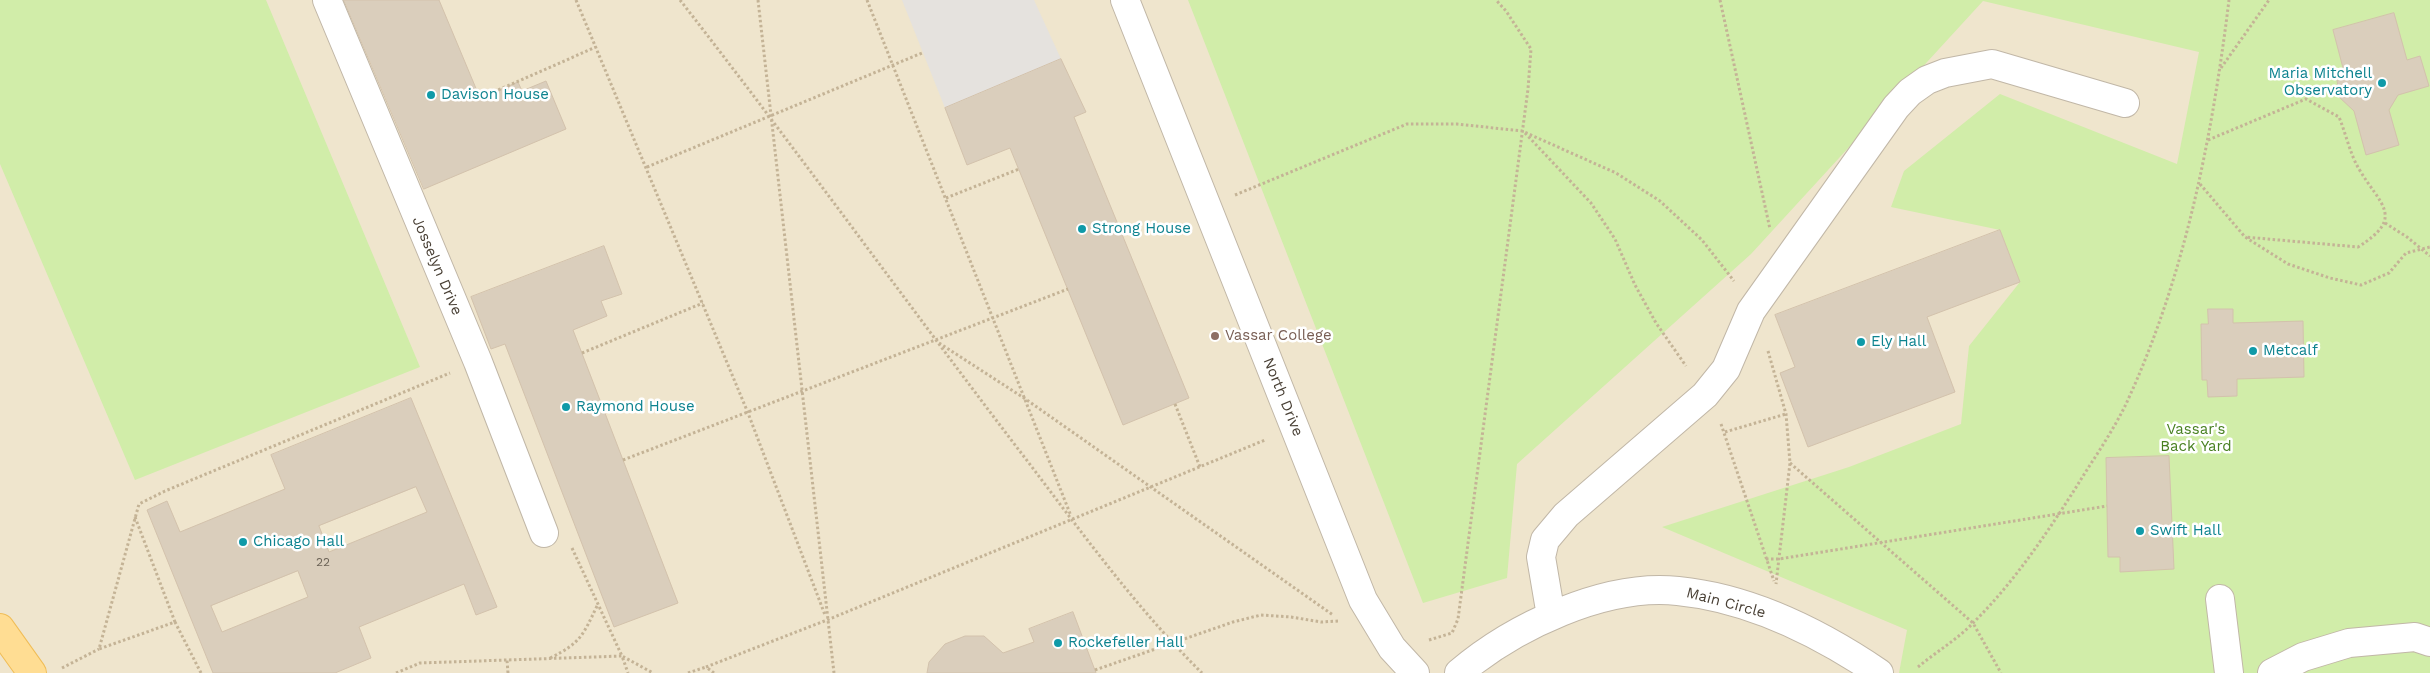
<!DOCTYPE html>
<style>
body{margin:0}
canvas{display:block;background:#f4efe5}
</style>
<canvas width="2430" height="673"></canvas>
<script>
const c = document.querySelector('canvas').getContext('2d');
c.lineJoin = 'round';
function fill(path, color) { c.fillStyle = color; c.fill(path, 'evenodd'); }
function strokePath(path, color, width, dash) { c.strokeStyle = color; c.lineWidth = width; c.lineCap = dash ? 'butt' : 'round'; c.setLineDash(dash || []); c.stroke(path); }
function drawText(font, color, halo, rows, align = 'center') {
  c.font = font + ' "Work Sans",sans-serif'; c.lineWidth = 5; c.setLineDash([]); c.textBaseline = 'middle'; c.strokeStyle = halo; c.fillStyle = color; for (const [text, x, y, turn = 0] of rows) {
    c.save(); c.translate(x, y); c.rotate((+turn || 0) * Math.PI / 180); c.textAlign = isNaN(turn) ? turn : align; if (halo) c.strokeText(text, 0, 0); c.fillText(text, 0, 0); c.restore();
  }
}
fill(new Path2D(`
 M0 0H2430V673H0Z`), '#efe5cd');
fill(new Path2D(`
 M0 0H266L420 367 135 480 0 164Z
 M1188 0H2430V673H1899L1907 630 1662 527 1849 467 1961 424 1969 346 2020 282 2000 230 1891 207 1904 171 2000 94 2177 164 2199 52 1983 1 1751 254 1517 464 1507 578 1423 603Z`), '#d1eda9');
fill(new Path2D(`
 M902 0H1034L1061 59 945 108Z`), '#e5e2de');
const building = new Path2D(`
 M344 0H439L480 98 518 82 522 91 546 81 566 129 424 189Z
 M2394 13 2407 60 2420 56 2429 86 2398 95 2389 110 2399 145 2366 155 2354 111 2339 97 2337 80 2343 68 2333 30Z
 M1061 59 1086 112 1074 117 1189 398 1123 425 1010 148 967 165 945 108Z
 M2000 230 2020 282 1927 317 1955 392 1808 447 1780 373 1795 367 1775 315Z
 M604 246 622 294 601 301 607 316 573 330 678 603 614 627 505 344 491 349 471 297Z
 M2208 309H2233V323L2303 321 2304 377 2237 379V396L2208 397 2207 380H2202L2201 324H2208Z
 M411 398 497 607 476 615 464 584 359 627 371 658 335 673H213L147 510 167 501 180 532 285 489 271 455ZM416 487 427 512 329 552 319 526ZM298 571 308 597 222 632 211 606Z
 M2169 456 2174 569 2120 572V557H2108L2106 458Z
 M1073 612 1096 673H927L929 662 945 644 965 636H984L1003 653 1034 642 1029 629Z`);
fill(building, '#dacebc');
strokePath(building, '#d3c2ac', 1);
const minor = new Path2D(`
 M327 0 478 362 544 533
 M1125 0 1363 600 1392 648 1415 673
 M2220 599 2229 673
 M1551 616 1541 557 1545 540 1566 515 1705 395 1726 369 1751 311 1896 107 1910 92 1927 80 1945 73 1992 64 2125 103
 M1459 673C1513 627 1605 583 1678 591 1750 598 1820 633 1879 673
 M2272 673 2303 657 2349 643 2415 637 2430 642`);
const major = new Path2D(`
 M0 628 32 673`);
strokePath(minor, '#c1b7a7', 30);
strokePath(major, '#f0bd57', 30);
strokePath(new Path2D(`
 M576 0 748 413 825 615
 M680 0C793 145 901 295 1012 441 1073 520 1131 603 1202 673
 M758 0 834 673
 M867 0 1071 516
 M1720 0 1770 229
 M2221 68 2269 0
 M480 98 596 47
 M1525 133 1591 203 1615 239 1635 285 1656 323 1686 366
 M2208 140 2306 99 2339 117C2346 134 2350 154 2359 169 2380 205 2406 217 2358 247L2245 237
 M647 167 922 53
 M2200 184 2245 237 2288 264 2330 278 2361 285 2389 273 2406 253 2430 247
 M1235 195 1407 124H1457L1522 131 1616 173 1660 201 1702 240 1734 281
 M946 198 1019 169
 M2385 223 2407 237 2430 256
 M939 343 1024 398 1333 615
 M1768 351 1786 414 1790 463 1776 584
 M582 353 703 303
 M1175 404 1200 467
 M1721 424 1774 581
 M1725 432 1786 414
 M623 460 1068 289
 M1790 463 1973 623 2001 673
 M135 517 175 622
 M572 548 622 656 653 673
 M1766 559H1779L2107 506
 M1429 640 1452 633 1458 619 1528 89 1531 49 1506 11 1496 0
 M550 658C581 643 583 635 597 606
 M1918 667C1936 652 1958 639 1974 622 2014 582 2045 536 2075 489 2092 461 2112 433 2126 404 2185 277 2212 138 2229 0
 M62 668 99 649
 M1095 670 1233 622 1261 615 1291 617 1321 622 1338 621
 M201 673 175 622 99 649 139 504 165 491 450 373
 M396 673 420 663 507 660
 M508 673 507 660 622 656 628 673
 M688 673 706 667
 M714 673 706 667 827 620 1265 440`), '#c4b396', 3, [2.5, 2.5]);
strokePath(minor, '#fff', 28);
strokePath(major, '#ffdd93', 28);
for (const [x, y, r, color] of [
 [2382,83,5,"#0f9aa8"],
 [431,95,5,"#0f9aa8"],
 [1082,229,5,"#0f9aa8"],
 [1215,336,5,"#8d6e63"],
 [1861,342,5,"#0f9aa8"],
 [2253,351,5,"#0f9aa8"],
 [566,407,5,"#0f9aa8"],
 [2140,531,5,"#0f9aa8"],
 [243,542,5,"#0f9aa8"],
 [1058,643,5,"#0f9aa8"]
]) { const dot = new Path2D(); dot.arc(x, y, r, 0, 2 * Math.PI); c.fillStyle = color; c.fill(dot); strokePath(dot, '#fff', 2); }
drawText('12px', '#6c6356', null, [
 ["22",323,562]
]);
drawText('15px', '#0d838f', '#fff', [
 ["Maria Mitchell",2372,74,"right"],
 ["Observatory",2372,91,"right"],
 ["Davison House",441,95],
 ["Strong House",1092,229],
 ["Ely Hall",1871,342],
 ["Metcalf",2263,351],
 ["Raymond House",576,407],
 ["Swift Hall",2150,531],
 ["Chicago Hall",253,542],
 ["Rockefeller Hall",1068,643]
], 'left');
drawText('15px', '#483f34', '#fff', [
 ["Josselyn Drive",437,266,67],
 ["North Drive",1283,397,68],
 ["Main Circle",1726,603,15]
]);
drawText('15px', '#785e54', '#fff', [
 ["Vassar College",1225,336]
], 'left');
drawText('15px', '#488021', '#fff', [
 ["Vassar's",2196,430],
 ["Back Yard",2196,447]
]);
</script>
